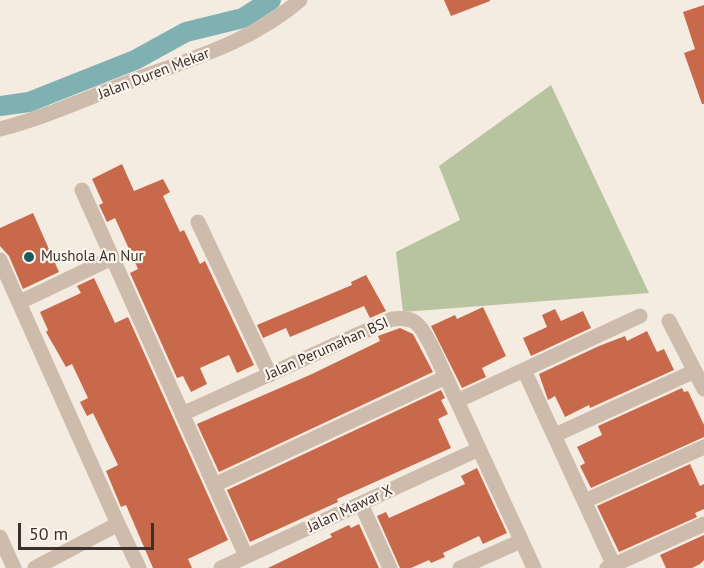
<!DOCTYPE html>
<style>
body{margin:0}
#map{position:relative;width:704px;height:568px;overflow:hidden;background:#f4ebe1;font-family:"PT Sans",sans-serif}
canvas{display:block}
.scale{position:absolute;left:18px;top:523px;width:136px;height:27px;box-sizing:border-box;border:3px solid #3b302b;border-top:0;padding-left:8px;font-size:18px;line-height:21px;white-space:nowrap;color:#3b302b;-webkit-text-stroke:4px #fbf5ee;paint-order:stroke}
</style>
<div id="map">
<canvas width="704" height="568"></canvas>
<div class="scale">50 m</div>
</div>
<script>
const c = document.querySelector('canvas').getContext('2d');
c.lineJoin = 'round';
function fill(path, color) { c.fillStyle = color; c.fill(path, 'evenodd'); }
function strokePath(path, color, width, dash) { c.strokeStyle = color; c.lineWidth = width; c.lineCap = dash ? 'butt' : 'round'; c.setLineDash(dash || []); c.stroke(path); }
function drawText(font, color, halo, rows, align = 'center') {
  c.font = font + ' "PT Sans",sans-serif'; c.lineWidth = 4.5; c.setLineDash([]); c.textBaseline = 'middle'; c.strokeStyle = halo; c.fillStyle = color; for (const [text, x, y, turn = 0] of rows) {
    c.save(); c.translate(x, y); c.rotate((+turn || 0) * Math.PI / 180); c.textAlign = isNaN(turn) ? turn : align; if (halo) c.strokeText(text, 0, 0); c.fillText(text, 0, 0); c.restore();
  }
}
fill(new Path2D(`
 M551 85 649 293 403 312 396 252 460 220 439 166Z`), '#b8c4a0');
strokePath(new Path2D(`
 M0 106 29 102 135 60 186 32 243 18 271 0`), '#7fb0b2', 20);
fill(new Path2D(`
 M444 0H490V1L451 16Z
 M704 5V104H702L684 53 695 49 683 12Z
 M122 164 134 191 163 179 170 192 163 196 180 232 184 230 200 264 205 261 254 365 237 373 229 355 200 368 207 384 191 392 183 376 177 378 130 273 138 269 115 218 107 222 99 205 103 203 92 179Z
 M33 213 59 272 23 289 9 256 0 246V228Z
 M366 275 386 311 370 318 364 306 290 337 286 328 263 338 257 325 352 285 351 282Z
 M94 278 115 323 128 317 228 540 188 559 192 568H153L126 505 121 507 106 471 118 465 93 413 87 416 80 402 88 398 72 364 66 367 46 332 48 330 40 312 81 293 77 286Z
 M483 307 506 356 482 368 486 377 462 388 431 326 455 315 457 319Z
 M555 309 561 321 583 311 591 328 531 356 523 338 547 327 542 315Z
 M400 328 413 334 433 372 219 472 197 424 312 374 380 341 378 336Z
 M647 331 657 352 664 349 674 370 590 408 589 405 565 417 555 396 548 400 539 374 599 346 625 336 627 341Z
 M682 388 684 392 688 391 704 425V437L591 488 580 466 585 463 577 447 602 435 598 426Z
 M441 390 445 398 441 400 448 414 438 419 451 448 337 499 338 502 250 542 227 490Z
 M690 464 700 486 704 484V509L695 513 697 517 619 552 597 506Z
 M477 468 507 533 483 544 479 536 443 553 445 557 431 563 429 560 411 568H400L377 516 386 512 389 518 465 484 461 476Z
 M359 524 379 568H268L332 537 330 534 349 525 351 528Z
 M704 535V560L700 564 692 568H666L660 555Z`), '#c8694b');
strokePath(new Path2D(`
 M0 129C43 118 83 100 124 84 186 60 249 44 300 0
 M82 190 246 556
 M198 222 270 375
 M0 260 118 524
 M20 302 112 258
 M669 321 704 389
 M524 370 615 568
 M457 401 640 316
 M182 414 392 319C418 316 420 326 432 347L534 568
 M555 435 695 371
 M214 485 446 377
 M585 501 704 447
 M361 504 390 568
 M0 537 14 568
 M35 568 118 524 139 568
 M221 568 479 449
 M460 568 521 541
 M607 568 704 524`), '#cdbbac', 15);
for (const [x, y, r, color] of [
 [29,257,6,"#1f5a5e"]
]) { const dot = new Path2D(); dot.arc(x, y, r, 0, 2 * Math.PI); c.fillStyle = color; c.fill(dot); strokePath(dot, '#fbf5ee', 2); }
drawText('15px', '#3b302b', '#fbf5ee', [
 ["Jalan Duren Mekar",154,74,-21],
 ["Jalan Perumahan BSI",327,349,-24],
 ["Jalan Mawar X",350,509,-25]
]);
drawText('15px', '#3b302b', '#fbf5ee', [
 ["Mushola An Nur",41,257]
], 'left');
</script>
